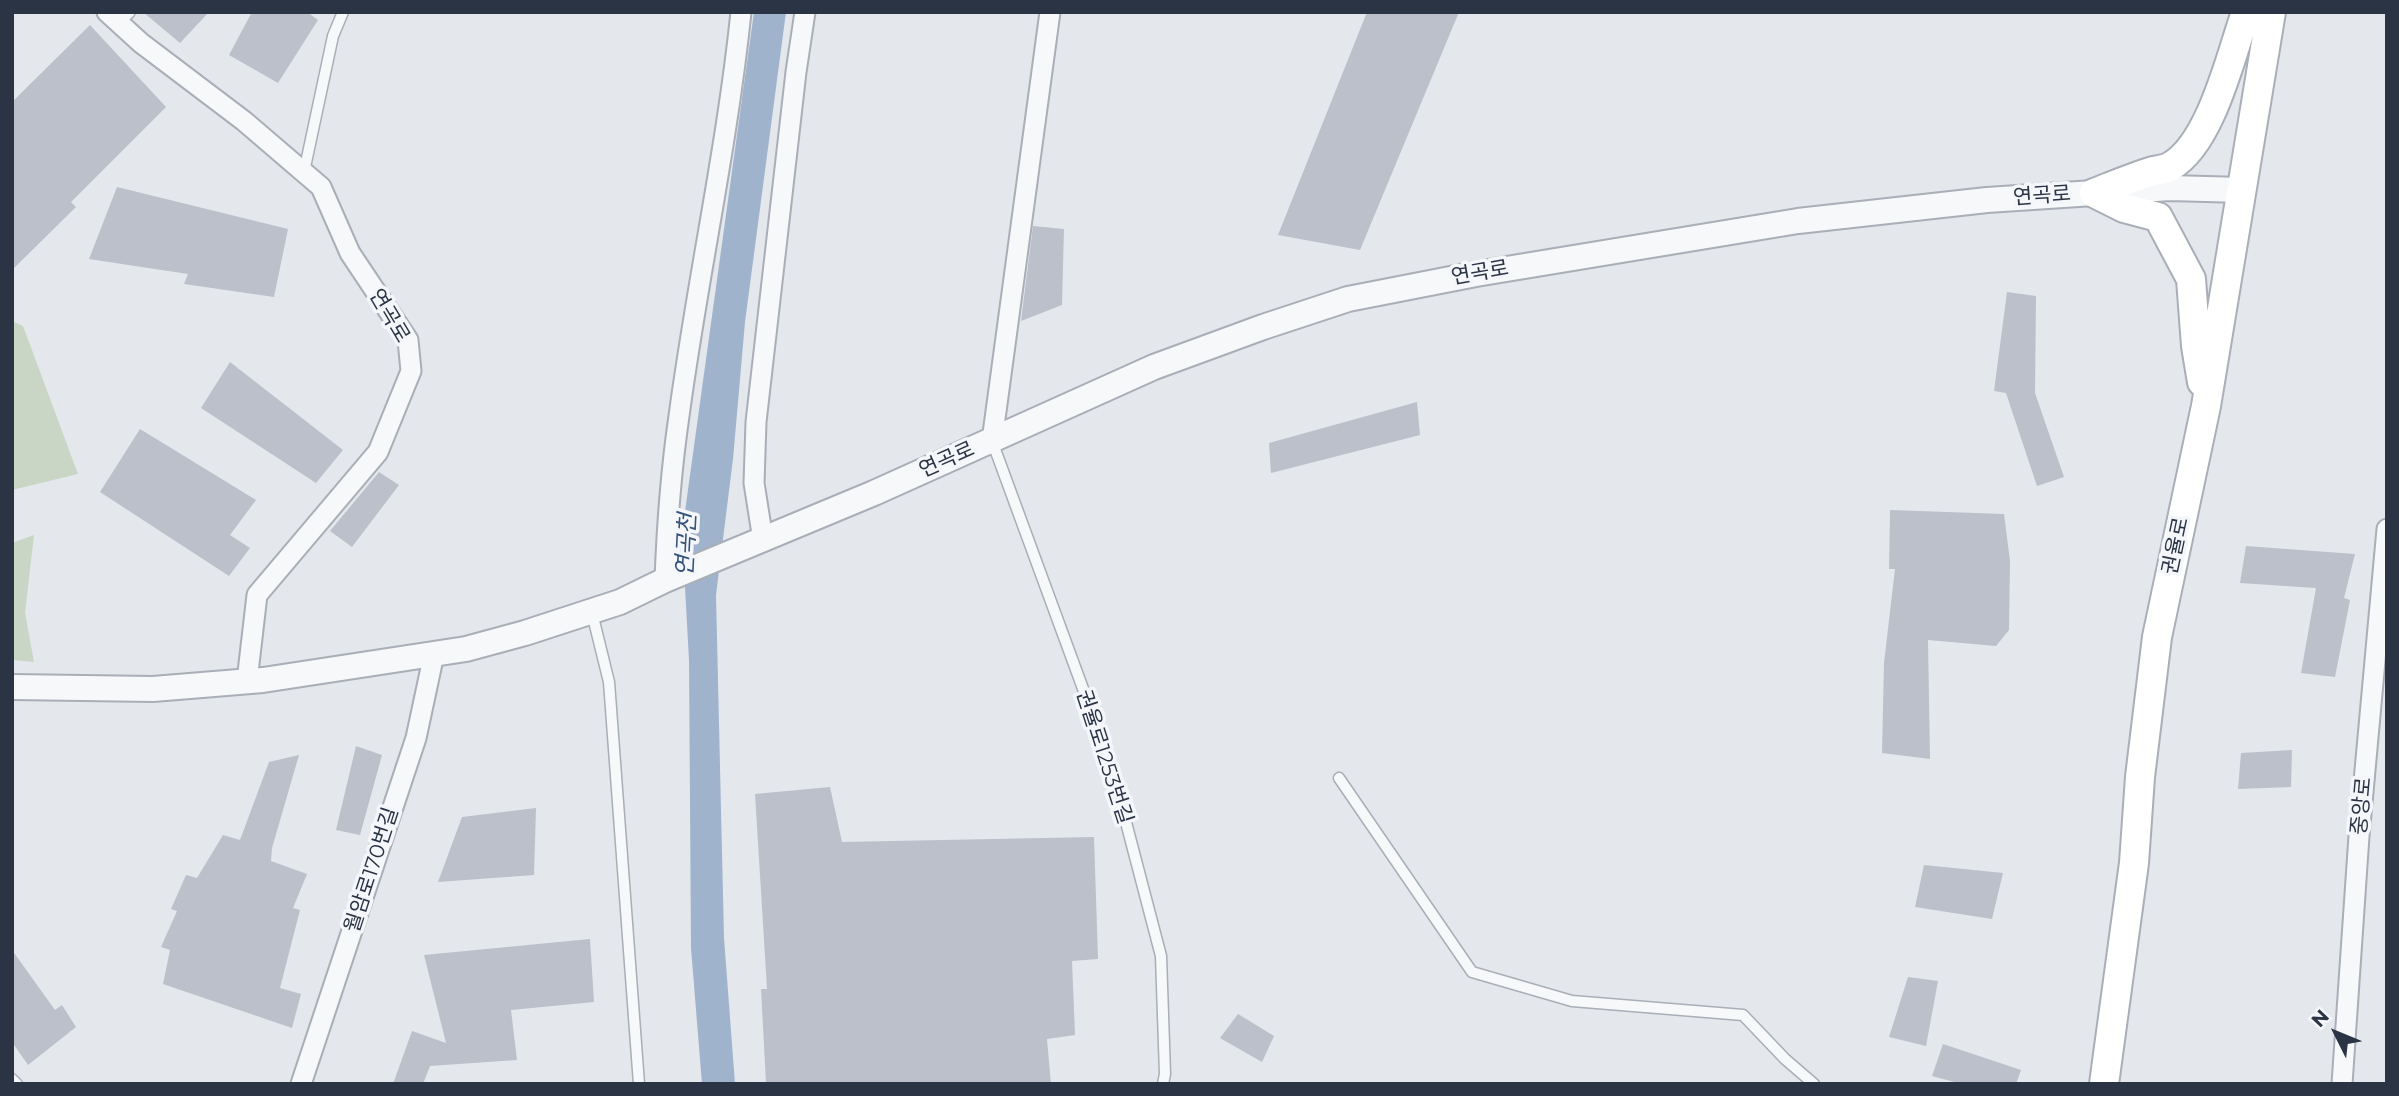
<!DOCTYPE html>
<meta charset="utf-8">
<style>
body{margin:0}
#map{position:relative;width:2399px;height:1096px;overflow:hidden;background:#e4e7ec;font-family:Montserrat,sans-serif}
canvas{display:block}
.frame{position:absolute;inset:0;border:14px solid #2b3445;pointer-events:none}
.north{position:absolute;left:2301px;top:998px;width:70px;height:70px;-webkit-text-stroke:5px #f4f6f9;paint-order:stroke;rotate:313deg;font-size:19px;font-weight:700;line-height:28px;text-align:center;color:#2b3445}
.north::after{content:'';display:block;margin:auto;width:24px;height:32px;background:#2b3445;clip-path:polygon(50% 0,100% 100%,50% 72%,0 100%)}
</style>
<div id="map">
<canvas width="2399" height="1096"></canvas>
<div class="frame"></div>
<div class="north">N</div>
</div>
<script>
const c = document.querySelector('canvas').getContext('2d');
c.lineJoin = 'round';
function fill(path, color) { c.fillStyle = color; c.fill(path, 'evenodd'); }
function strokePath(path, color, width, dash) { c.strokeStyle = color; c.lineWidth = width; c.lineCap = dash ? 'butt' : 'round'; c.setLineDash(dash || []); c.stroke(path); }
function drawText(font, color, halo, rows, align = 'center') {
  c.font = font + ' Montserrat,"Noto Sans KR",sans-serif'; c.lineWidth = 7; c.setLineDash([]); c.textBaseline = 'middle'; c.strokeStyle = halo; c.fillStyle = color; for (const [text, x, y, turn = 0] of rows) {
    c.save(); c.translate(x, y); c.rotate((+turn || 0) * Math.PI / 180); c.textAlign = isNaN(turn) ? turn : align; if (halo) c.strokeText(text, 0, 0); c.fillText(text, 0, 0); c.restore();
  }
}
fill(new Path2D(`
 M12 321 23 326 78 474 12 490Z
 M34 535 25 613 34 662 12 660V543Z`), '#c9d6c5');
fill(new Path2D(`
 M754 12H786L745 322 733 459 716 595 724 938 735 1084H702L691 948 689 660 682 533Z`), '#9fb4cc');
fill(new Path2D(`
 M143 12H209L180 43Z
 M252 12H307L318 20 278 83 229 55Z
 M1367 12H1459L1360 250 1278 235Z
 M90 25 166 107 71 202 76 207 12 270V102Z
 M117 187 288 229 274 297 184 284 188 274 89 259Z
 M1033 226 1064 229 1062 305 1021 321Z
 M2007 292 2036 296 2035 393 2064 477 2037 486 2006 393 1994 391Z
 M230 362 343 450 316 483 201 408Z
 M1417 402 1420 435 1271 473 1269 443Z
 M140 429 256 500 230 535 250 548 229 576 100 492Z
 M379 472 399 485 352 547 330 531Z
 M1890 510 2004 514 2010 561 2009 630 1996 646 1928 640 1930 759 1882 753 1884 663 1895 569H1889Z
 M2246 546 2355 554 2344 598 2350 600 2335 677 2301 673 2316 588 2240 583Z
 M356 746 382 755 360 835 336 830Z
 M2292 750 2291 787 2238 789 2241 753Z
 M299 755 272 848 271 861 307 874 293 908 300 910 280 988 301 994 292 1028 163 984 170 950 161 947 177 911 171 909 186 875 197 878 223 835 240 840 269 762Z
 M830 787 842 842 1094 837 1098 959 1072 961 1075 1035 1047 1039 1051 1084 766 1083 761 989H767L755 794Z
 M536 808 534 875 438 882 462 817Z
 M1924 865 2003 873 1992 919 1915 907Z
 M590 939 594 1002 511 1010 517 1060 430 1066 423 1084H393L412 1031 446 1043 424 955Z
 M12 950 55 1010 62 1005 76 1027 28 1065 12 1042Z
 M1908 977 1938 981 1926 1046 1889 1037Z
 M1238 1014 1274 1036 1262 1062 1220 1038Z
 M1943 1044 2021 1070 2016 1084H1962L1932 1076Z`), '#bbc0ca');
const service = new Path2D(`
 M119 23 130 12
 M304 172 333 36 343 12
 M992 441 1111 765 1161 956 1165 1074 1163 1084
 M592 613 609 682 639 1084
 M1339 778 1472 972 1572 1001 1743 1015 1785 1059 1814 1084
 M12 1079 17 1084`);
const minor = new Path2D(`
 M107 12 141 43 244 121 321 187 350 253 408 340 411 371 378 452 257 595 247 681
 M992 441 1050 12
 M763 540 754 483 756 422 796 72 805 12
 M665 580C667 525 671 471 679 416 697 281 727 148 741 12
 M301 1084 416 738 434 654
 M2342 1084 2359 836 2387 529`);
const tertiary = new Path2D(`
 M12 687 153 689 263 680 466 649 525 633 620 602 665 580 874 493 1154 367 1263 327 1348 299 1476 274 1798 221 1987 200 2170 188 2242 190`);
const secondary = new Path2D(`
 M2094 193 2124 208 2158 217 2191 279 2196 346 2202 382
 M2094 193C2112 186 2131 178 2150 172 2156 170 2165 170 2171 166 2211 143 2231 55 2246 12
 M2104 1084 2134 863 2140 777 2157 637 2206 406 2271 12`);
strokePath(service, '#a9aeb7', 13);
strokePath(minor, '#a9aeb7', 23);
strokePath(tertiary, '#a9aeb7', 28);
strokePath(secondary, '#a9aeb7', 32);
strokePath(service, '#f7f8fa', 10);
strokePath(minor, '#f7f8fa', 19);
strokePath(tertiary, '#f7f8fa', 24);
strokePath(secondary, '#fff', 28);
drawText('21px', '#2b3445', '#f4f6f9', [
 ["연곡로",2042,196,-4],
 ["연곡로",1480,273,-10],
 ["연곡로",389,316,59],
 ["연곡로",947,460,-24],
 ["권율로",2176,546,-78],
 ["권율로1253번길",1104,757,72],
 ["중앙로",2362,806,-85],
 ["월암로170번길",372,870,-72]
]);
drawText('italic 23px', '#34527a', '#f4f6f9', [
 ["연곡천",687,545,-87]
]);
</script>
